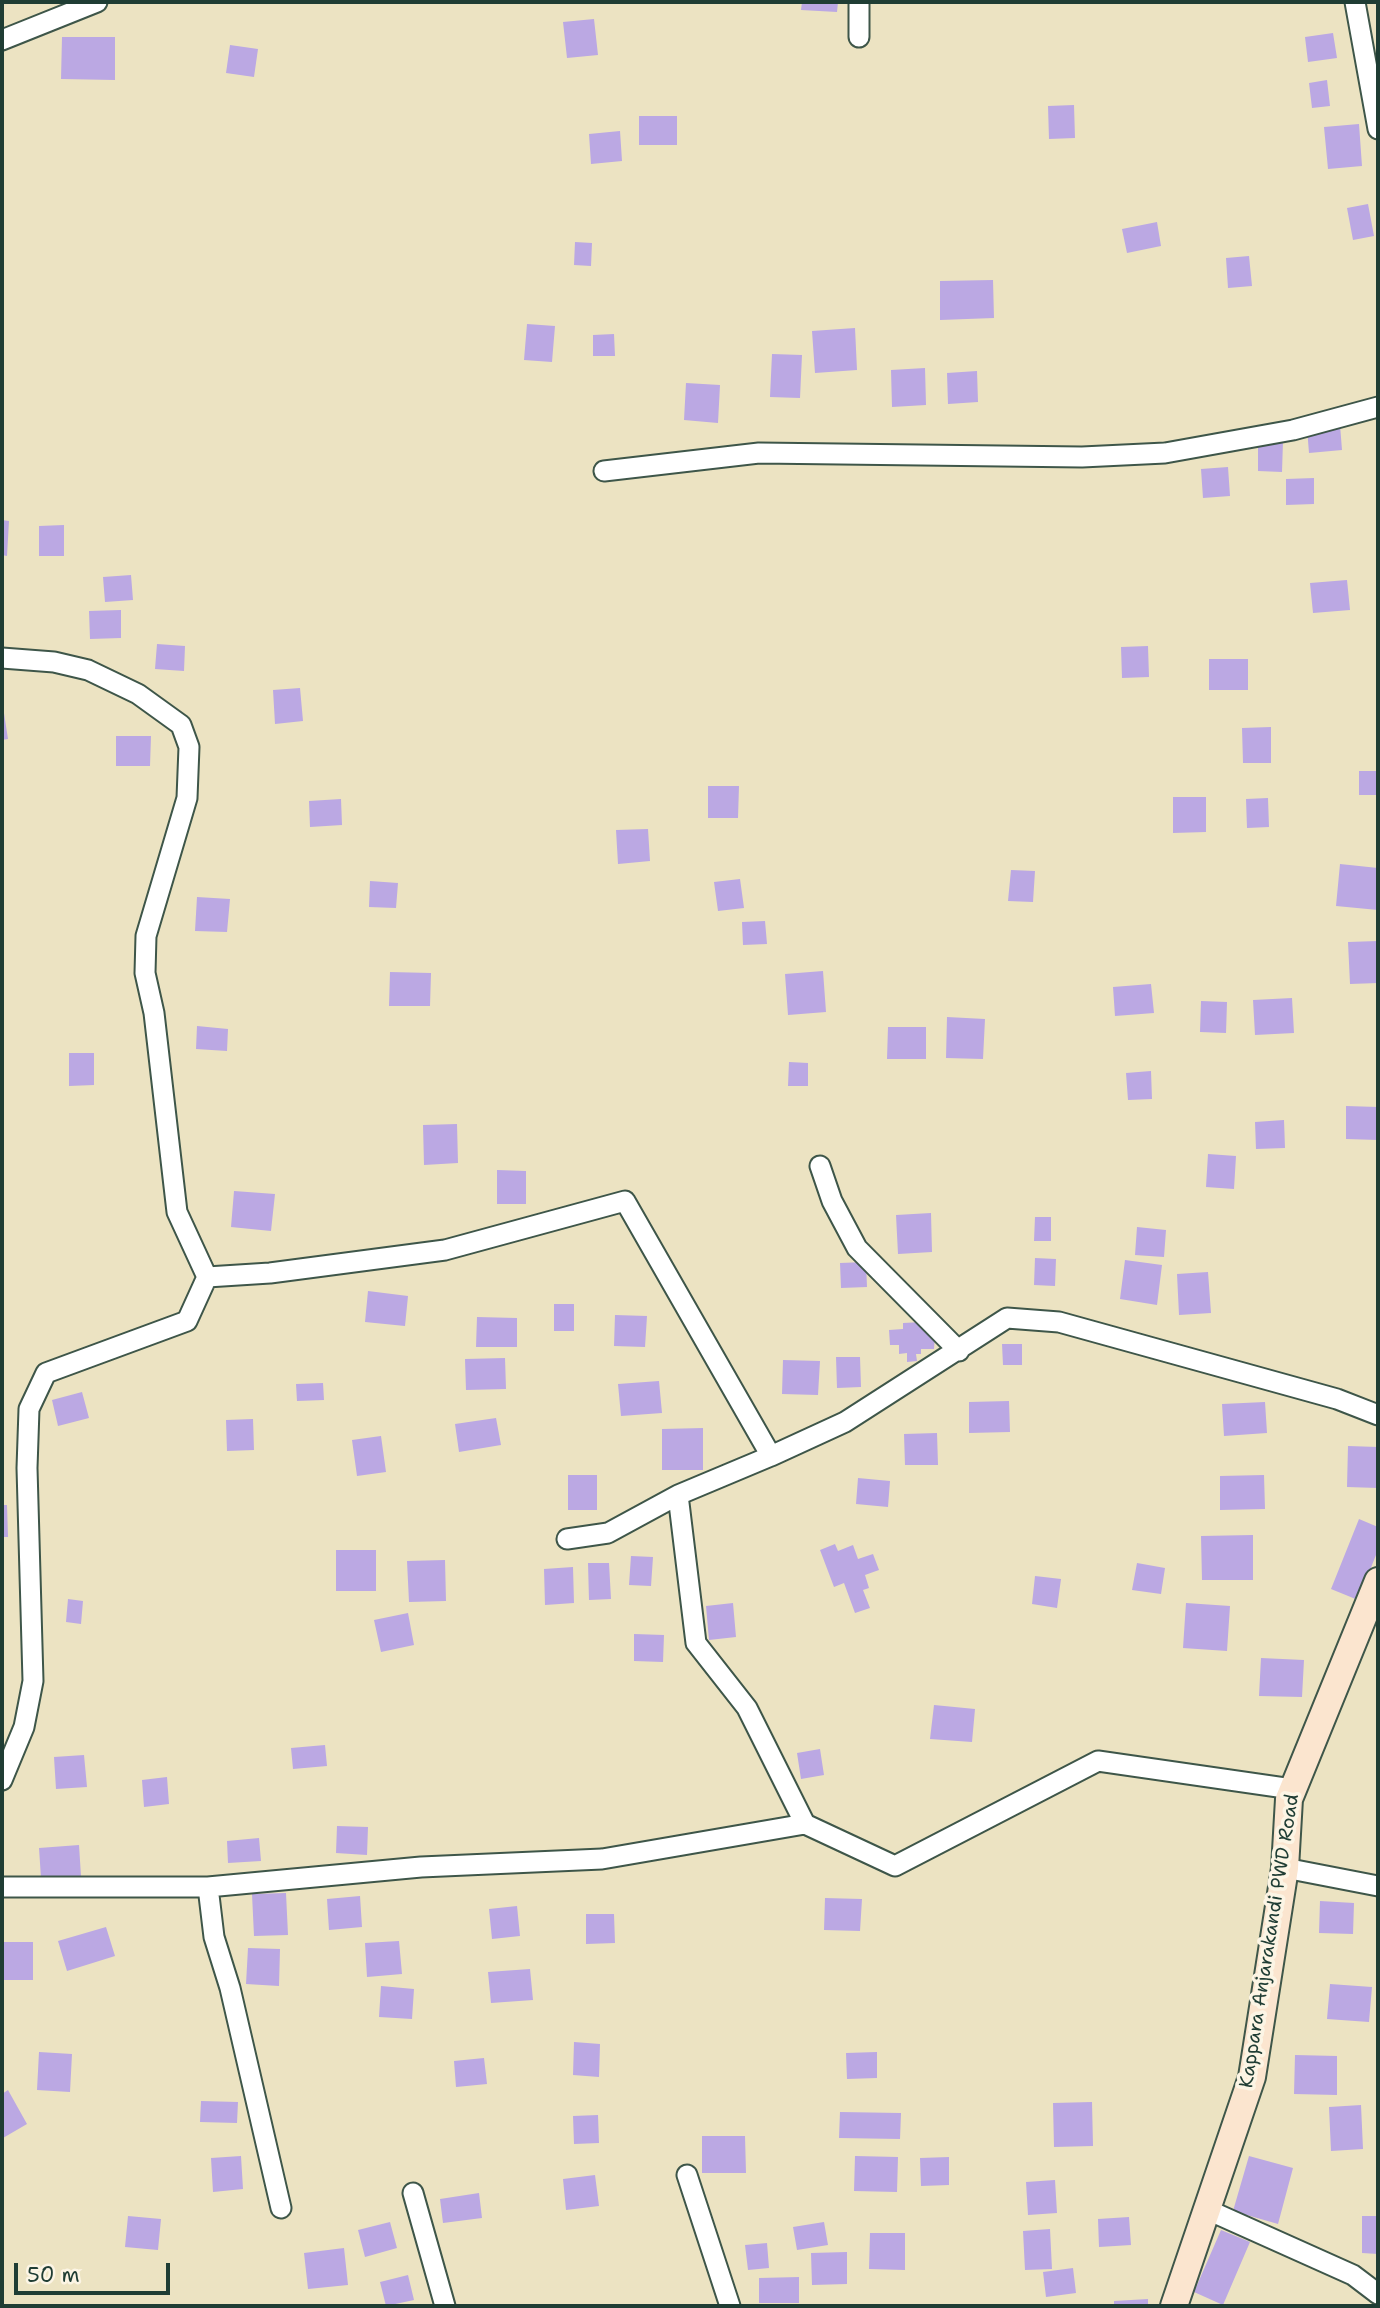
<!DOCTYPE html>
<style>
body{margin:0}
#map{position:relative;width:1380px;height:2308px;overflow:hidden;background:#ece3c2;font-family:"Shantell Sans",sans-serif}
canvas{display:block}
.frame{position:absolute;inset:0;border:4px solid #1f3d34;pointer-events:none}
.scale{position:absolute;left:14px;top:2263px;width:156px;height:32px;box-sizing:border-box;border:4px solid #1f3d34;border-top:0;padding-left:9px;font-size:21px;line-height:24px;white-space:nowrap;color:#1f3d34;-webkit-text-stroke:5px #fcf5e5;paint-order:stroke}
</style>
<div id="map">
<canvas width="1380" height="2308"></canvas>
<div class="frame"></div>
<div class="scale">50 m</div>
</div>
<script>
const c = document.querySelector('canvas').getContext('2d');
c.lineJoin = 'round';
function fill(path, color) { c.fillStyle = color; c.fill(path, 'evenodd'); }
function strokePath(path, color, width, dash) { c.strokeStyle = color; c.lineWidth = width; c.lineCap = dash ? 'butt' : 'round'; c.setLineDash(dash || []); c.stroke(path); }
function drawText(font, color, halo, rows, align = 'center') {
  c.font = font + ' "Shantell Sans",sans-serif'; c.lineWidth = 7; c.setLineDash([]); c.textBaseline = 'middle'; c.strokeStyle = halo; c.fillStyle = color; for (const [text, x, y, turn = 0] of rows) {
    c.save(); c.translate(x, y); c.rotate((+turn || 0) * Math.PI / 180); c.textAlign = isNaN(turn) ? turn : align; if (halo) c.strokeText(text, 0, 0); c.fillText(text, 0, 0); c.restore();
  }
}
fill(new Path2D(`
 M802 2H838L837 12 801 10Z
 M594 19 598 55 567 58 563 22Z
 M1333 33 1337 58 1308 62 1305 37Z
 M62 37H115V80L61 79Z
 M230 45 258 49 254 77 226 73Z
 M1327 80 1330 106 1312 108 1309 83Z
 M1074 105 1075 138 1049 139 1048 106Z
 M639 116H677V145H639Z
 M1359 124 1362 166 1328 169 1324 127Z
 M620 131 622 161 591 164 589 134Z
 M1368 204 1374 236 1353 240 1347 208Z
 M1157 222 1161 246 1127 253 1122 229Z
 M575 242 592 243 591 266 574 265Z
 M1249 256 1252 286 1228 288 1226 258Z
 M993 280 994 318 940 320V281Z
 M527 324 555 326 552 362 524 360Z
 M855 328 857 370 815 373 812 331Z
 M614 334 615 356H593V335Z
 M772 354 802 355 800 398 770 397Z
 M925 368 926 405 892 407 891 370Z
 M977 371 978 402 948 404 947 373Z
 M686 383 720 385 718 423 684 420Z
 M1340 425 1342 450 1309 453 1307 428Z
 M1258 441H1283L1282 472 1258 471Z
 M1228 467 1230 496 1203 498 1201 469Z
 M1314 478V504L1286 505V479Z
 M2 520 9 521 7 556 2 555Z
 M64 525V556H39V526Z
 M131 575 133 600 105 602 103 577Z
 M1347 580 1350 610 1313 613 1310 583Z
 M121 610V638L90 639 89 611Z
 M157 644 185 646 184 671 155 669Z
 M1148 646 1149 677 1122 678 1121 647Z
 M1209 659H1248V690H1209Z
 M300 688 303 721 275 724 273 690Z
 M2 700 8 739 2 740Z
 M1271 727V763H1243L1242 728Z
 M116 736H151L150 766H116Z
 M1359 771H1378V795H1359Z
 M708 786H739L738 818H708Z
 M1173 797H1206V832L1173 833Z
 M1268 798 1269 827 1247 828 1246 799Z
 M341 799 342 825 310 827 309 801Z
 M648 829 650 861 618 864 616 830Z
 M1340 864 1378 868V910L1336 906Z
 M1011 870 1035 871 1033 902 1008 901Z
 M740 879 744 908 718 911 714 882Z
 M370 881 398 883 396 908 369 907Z
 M197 897 230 899 227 932 195 931Z
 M765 921 767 944 743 945 742 922Z
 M1378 941V983L1350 984 1348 942Z
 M823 971 826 1012 788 1015 785 974Z
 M390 972 431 973 430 1006H389Z
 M1151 984 1154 1013 1115 1016 1113 987Z
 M1292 998 1294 1033 1255 1035 1253 1000Z
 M1201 1001 1227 1002 1226 1033 1200 1032Z
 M947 1017 985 1019 983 1059 946 1058Z
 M197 1026 228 1029 227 1051 196 1049Z
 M888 1027H926V1059H887Z
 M69 1053H94V1085L69 1086Z
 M789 1062 808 1063V1086H788Z
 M1151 1071 1152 1099 1128 1100 1126 1073Z
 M1346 1106 1378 1107V1140L1346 1139Z
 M1284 1120 1285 1148 1256 1149 1255 1122Z
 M457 1124 458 1163 424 1165 423 1125Z
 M1208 1154 1236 1156 1234 1189 1206 1187Z
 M497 1170 526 1171V1204H497Z
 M234 1191 275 1194 271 1231 231 1227Z
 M931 1213 932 1252 898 1254 896 1215Z
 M1035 1217H1051V1241H1034Z
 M1137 1227 1166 1230 1164 1257 1135 1255Z
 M1035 1258 1056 1259 1055 1286 1034 1285Z
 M1125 1260 1162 1265 1157 1305 1120 1299Z
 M866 1262 867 1287 841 1288 840 1263Z
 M1208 1272 1211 1313 1179 1315 1177 1274Z
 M368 1291 408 1296 405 1326 365 1322Z
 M554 1304H574V1331H554Z
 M615 1315 647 1316 645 1347 614 1346Z
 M477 1317 517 1318V1347H476Z
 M923 1322 935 1335 934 1349H921V1354H916L917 1361 907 1362V1353L899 1354V1345H890L889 1330 903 1329V1323Z
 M1002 1344H1022V1365H1003Z
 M836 1357H860L861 1387 837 1388Z
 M505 1358 506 1389 466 1390 465 1359Z
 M783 1360 820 1361 818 1395 782 1394Z
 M659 1381 662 1413 621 1416 618 1384Z
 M323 1383 324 1400 297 1401 296 1384Z
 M82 1392 89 1418 58 1426 52 1400Z
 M1009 1401 1010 1432 969 1433V1402Z
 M1265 1402 1267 1433 1224 1436 1222 1404Z
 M496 1418 501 1445 459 1452 455 1424Z
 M253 1419 254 1450 227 1451 226 1420Z
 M703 1428V1470H662V1429Z
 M937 1433 938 1465H905L904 1434Z
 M381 1436 386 1472 357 1476 352 1440Z
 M1348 1446 1378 1447V1488L1347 1487Z
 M568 1475H597V1510H568Z
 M1264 1475 1265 1509 1220 1510V1476Z
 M858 1478 890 1481 888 1507 856 1504Z
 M2 1505H7L8 1537H2Z
 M1359 1519 1378 1527V1550L1358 1600 1331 1589Z
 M1253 1535V1580H1202L1201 1536Z
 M835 1544 838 1551 853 1545 858 1559 873 1554 879 1570 865 1575 869 1588 863 1590 870 1608 855 1613 844 1583 834 1587 820 1550Z
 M336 1550H376V1591H336Z
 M631 1556 653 1557 651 1586 629 1585Z
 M445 1560 446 1601 409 1602 407 1561Z
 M588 1563H609L611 1599 589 1600Z
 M1137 1563 1165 1568 1161 1594 1132 1590Z
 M573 1567 574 1603 545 1605 544 1569Z
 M1035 1576 1061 1579 1057 1608 1032 1604Z
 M68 1599 83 1601 81 1624 66 1622Z
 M733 1603 736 1637 709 1640 706 1606Z
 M1186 1603 1230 1606 1227 1651 1183 1648Z
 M408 1613 414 1645 381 1652 374 1620Z
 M634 1634 664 1635 663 1662 634 1661Z
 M1261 1658 1304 1660 1302 1697 1259 1696Z
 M934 1705 975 1709 972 1742 930 1739Z
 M325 1745 327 1766 293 1769 291 1748Z
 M820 1749 824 1775 801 1779 797 1753Z
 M84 1755 87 1787 56 1789 54 1757Z
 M167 1777 169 1804 144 1807 142 1780Z
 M337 1826 368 1827 367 1855 336 1853Z
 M259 1838 261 1861 228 1863 227 1841Z
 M79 1845 81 1876 41 1878 39 1848Z
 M286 1893 288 1935 254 1936 252 1894Z
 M360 1896 362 1927 329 1930 327 1899Z
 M825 1898 862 1899 860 1931 824 1930Z
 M1320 1901 1354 1903 1353 1934 1319 1933Z
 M517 1906 520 1936 492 1939 489 1909Z
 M586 1914H614L615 1943 586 1944Z
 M106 1927 115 1956 67 1971 58 1941Z
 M399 1941 402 1974 367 1977 365 1943Z
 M2 1942H33V1980H2Z
 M248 1948 280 1949 279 1986 246 1984Z
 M530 1969 533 2000 491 2003 488 1972Z
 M1330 1984 1372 1987 1369 2022 1327 2019Z
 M381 1986 414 1989 412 2019 379 2017Z
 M574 2042 600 2044 599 2077 573 2075Z
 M39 2052 72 2054 70 2092 37 2090Z
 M877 2052V2078L847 2079 846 2053Z
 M1295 2055 1337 2056V2095L1294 2094Z
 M484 2058 487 2084 456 2087 454 2061Z
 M8 2090 27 2124 3 2138 2 2094Z
 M201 2101 238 2102 237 2123 200 2122Z
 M1092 2102 1093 2146 1054 2147 1053 2103Z
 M1361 2105 1363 2149 1331 2151 1329 2107Z
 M840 2112 901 2113 900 2139 839 2138Z
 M598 2115 599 2143 574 2144 573 2116Z
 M702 2136H745L746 2173H702Z
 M241 2156 243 2189 213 2192 211 2158Z
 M855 2156 898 2157 897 2192 854 2191Z
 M1249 2156 1293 2168 1278 2224 1233 2211Z
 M949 2157V2185L921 2186 920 2158Z
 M595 2175 599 2206 566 2210 563 2179Z
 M1055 2180 1057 2213 1028 2215 1026 2182Z
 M479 2193 482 2218 443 2223 440 2199Z
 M128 2216 161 2219 158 2250 125 2247Z
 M1362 2216H1378V2254L1362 2253Z
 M1129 2217 1131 2245 1099 2247 1098 2219Z
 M390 2222 397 2248 365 2257 358 2230Z
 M824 2222 828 2245 797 2250 793 2227Z
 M1050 2229 1052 2269 1025 2270 1023 2231Z
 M1221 2230 1250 2242 1223 2305 1194 2292Z
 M870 2233H905V2270L869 2269Z
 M767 2243 769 2268 748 2270 745 2245Z
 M344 2248 348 2285 308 2289 304 2253Z
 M847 2252V2284L812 2285 811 2253Z
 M1073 2268 1076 2293 1046 2297 1043 2272Z
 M408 2275 414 2300 386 2306 380 2282Z
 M799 2277V2303H759V2278Z
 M1148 2299V2306H1114V2301Z`), '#bba8e3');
const street = new Path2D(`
 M859 2V37
 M1355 2 1378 129
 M2 40 97 2
 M604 471 759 453 1082 457 1165 453 1293 430 1378 407
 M2 658 54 662 88 670 138 694 181 725 189 747 187 798 146 936 145 973 154 1013 177 1212 207 1277
 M820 1166 832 1201 857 1248 959 1351
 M771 1456 845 1422 1007 1318 1059 1322 1337 1399 1378 1415
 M567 1539 608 1533 678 1495
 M2 1780 24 1727 33 1681 27 1468 29 1409 46 1373 187 1321 207 1277 270 1273 445 1250 625 1201 771 1456 678 1495 696 1643 747 1708 805 1824 895 1866 1098 1761 1292 1789
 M1285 1868 1378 1886
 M2 1887H208L421 1867 602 1859 805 1824
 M208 1887 214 1937 230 1988 281 2208
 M687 2175 730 2306
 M413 2193 445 2306
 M1208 2210 1353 2275 1378 2294`);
const secondary = new Path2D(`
 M1174 2306 1252 2077 1285 1868 1289 1799 1378 1581`);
strokePath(street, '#3e5649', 23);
strokePath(secondary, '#3e5649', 30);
strokePath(street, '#fff', 19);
strokePath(secondary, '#fbe5cf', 26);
drawText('19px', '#1f3d34', '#fcf5e5', [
 ["Kappara Anjarakandi PWD Road",1270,1941,-81]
]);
</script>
